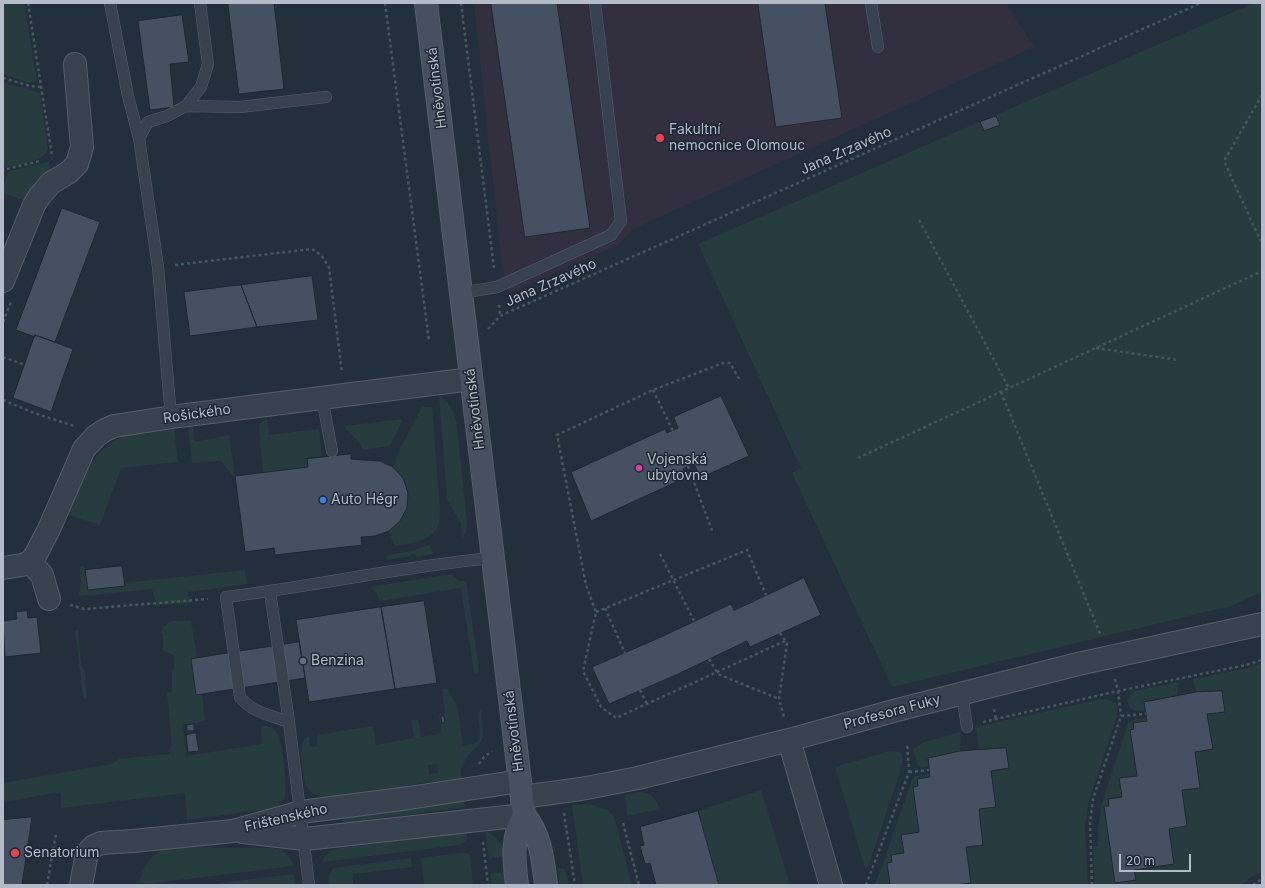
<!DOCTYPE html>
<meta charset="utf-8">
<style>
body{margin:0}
#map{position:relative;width:1265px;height:888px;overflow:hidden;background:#242f3e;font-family:Inter,sans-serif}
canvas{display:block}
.frame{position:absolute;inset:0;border:4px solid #b4bcc9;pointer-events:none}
.scale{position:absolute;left:1119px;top:854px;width:72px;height:18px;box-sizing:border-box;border:2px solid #b4bcc9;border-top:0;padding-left:5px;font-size:12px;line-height:14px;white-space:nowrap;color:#b4bcc9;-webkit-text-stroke:3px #1d2633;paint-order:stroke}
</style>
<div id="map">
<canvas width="1265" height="888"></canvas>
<div class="frame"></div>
<div class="scale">20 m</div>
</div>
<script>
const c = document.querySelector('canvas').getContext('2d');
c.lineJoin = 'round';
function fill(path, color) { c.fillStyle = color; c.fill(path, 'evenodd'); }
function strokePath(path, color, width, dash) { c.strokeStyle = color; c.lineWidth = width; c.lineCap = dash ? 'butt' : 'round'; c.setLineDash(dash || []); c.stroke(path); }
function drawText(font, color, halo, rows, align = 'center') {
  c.font = font + ' Inter,sans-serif'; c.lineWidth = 3; c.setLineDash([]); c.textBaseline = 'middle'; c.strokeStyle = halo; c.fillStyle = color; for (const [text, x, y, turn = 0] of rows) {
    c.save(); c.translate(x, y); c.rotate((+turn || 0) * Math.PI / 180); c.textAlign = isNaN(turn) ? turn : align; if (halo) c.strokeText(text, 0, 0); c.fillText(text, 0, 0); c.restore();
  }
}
fill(new Path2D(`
 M474 3H1006L1034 47 631 230 625 238 617 245 508 294 501 257Z`), '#32303f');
fill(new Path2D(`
 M4 3H24L37 81 29 83 3 74Z
 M1254 3H1262V592L1231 606 892 687 792 473 801 468 698 244Z
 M3 82 40 93 48 150C42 163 16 165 3 168Z
 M49 162 51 173 27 201 5 194 3 195V186L9 171Z
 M439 396C449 401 453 409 456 420L467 521 466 532 462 540 461 523 448 501 447 495Z
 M422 407H432L440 509C440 515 440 522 437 528 429 542 409 544 394 546L389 531 400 521 407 508 408 493 403 478 393 467 400 449Z
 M267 417 269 435 319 429 322 457 307 459 308 467 263 473 259 429 260 424Z
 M403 419 390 446 363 450C359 439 350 435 344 426Z
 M193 425 194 442 229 435 235 476H233L221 461 194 463 192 462 188 426Z
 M174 428 178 462 121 468 100 525 68 515C82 480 91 446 131 434 145 430 160 429 174 428Z
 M429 545 432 550 433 554 417 557 415 554H411V556L387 560 386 556 415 550Z
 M80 566H84L88 590 124 586V583L245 570 247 584 188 592 190 603 157 605 152 589 81 596 79 595 81 583Z
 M445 575H452L459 581H466L478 663 479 672 474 673 461 588 380 601 376 592 370 587Z
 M171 621H191L197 658 191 660 196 695 202 694 205 721 183 725 186 756 262 744 261 726C267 725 273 727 277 733 282 740 289 792 284 799 281 805 276 807 269 809L187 820 185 793 61 808V792L3 802V783L112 764 119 759 169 754 170 748 172 746 167 693 172 692V673L174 668V655L163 651V634L161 633 163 627Z
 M75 630H78L81 665 85 673 87 699H85L83 696Z
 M1262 663V872L1249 878 1242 885H1095L1093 846H1098V828L1102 803 1128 723 1133 720 1146 718 1147 721 1134 723V729L1130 730 1137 776 1119 778 1122 797 1108 799 1109 806H1104L1115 883 1135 880 1134 870 1169 829 1187 826 1182 790 1199 788 1195 752 1212 749 1207 714 1225 712 1222 691 1196 692 1193 679 1248 668Z
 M1179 682 1177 696 1144 703 1145 710C1134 712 1129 711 1127 699L1130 695 1135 691Z
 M447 688 458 709 463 746 474 744 479 740 480 734 478 713 481 710 483 737 479 745 467 756 461 769V778L324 797C315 796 310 793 306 785 304 773 294 743 309 736L310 747 318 746 317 735 373 726 376 745 414 738 412 721V720H418L421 737 439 734 441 731 439 715 444 714 445 713 442 689ZM437 764 438 773 429 774 428 765Z
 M1106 699 1117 704 1116 719 1089 801 1085 826 1088 885H956L966 847 983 845 979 809 996 807 991 771 1009 768 1006 748 979 749 976 727 1097 700Z
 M961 732 960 751 928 758 929 766 921 767 918 765 913 749 924 742Z
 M890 751 899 752 902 754V763L899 775 868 867 865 868 835 767Z
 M930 774V777L917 779 918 786 913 787 919 832 904 853 891 855 892 862 887 863 890 885H874L880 872 912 780 915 776Z
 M761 790 790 885H719L698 811Z
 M642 792C652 792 656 801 660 809L627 816 625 795Z
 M463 797 465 807 344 823 342 820 344 818 416 808Z
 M588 804 608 810 614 817 632 885H583L572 805Z
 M485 831C496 836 504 844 506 856L489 859Z
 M467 832C468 839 466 842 459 845L322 862C325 854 331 850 340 848Z
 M175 847 274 848C285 850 291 856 293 866L147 884 139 882C146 862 152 850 175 847Z
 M462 853H467L470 856 473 885H424L421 858Z
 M411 858 412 867 353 874V885H330L329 875 333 868Z
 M558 868 564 869 567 876 569 885H560Z
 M508 871 509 885H492L490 874Z
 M294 874 296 885H204Z`), '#263c3f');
const building = new Path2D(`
 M228 3H274L284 89 239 94Z
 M491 3H557L590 228 525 237Z
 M758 3H825L842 118 776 127Z
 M182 15 189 62 170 64 174 107 150 110 138 21Z
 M996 116 1000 125 984 131 980 122Z
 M62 208 100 222 55 342 35 335V337L16 330Z
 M312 276 318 320 257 327 241 285Z
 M241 285 257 327 190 336 184 292Z
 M35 335 73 349 51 412 13 398Z
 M721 396 749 456 700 478 694 463 683 469 687 477 591 521 571 472 665 429 667 433 678 428 674 417Z
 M351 454V459L380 461 393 467 403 478 408 493 407 508 400 521 389 531 375 536 361 537 362 545 275 555 274 548 245 552 235 476 308 467 307 459Z
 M122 566 125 586 88 590 85 570Z
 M804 578 821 615 750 647 747 641 678 674 609 704 592 667 661 637 731 604 734 610Z
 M424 601 437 683 395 689 381 607Z
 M381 607 395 689 309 702 296 620Z
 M27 611 28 618 37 617 41 653 5 657 3 621 17 619 16 612Z
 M299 642 305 678 196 695 191 659Z
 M1222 691 1225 712 1207 714 1213 749 1195 752 1200 788 1182 790 1187 826 1169 829 1174 864 1134 870 1136 880 1115 883 1104 806H1109L1108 799 1122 797 1119 778 1137 776 1130 730 1134 729 1133 723 1147 721 1144 702 1196 692Z
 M441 716H444L445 723H442Z
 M194 724V731H187V725Z
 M196 733 199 751 188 752 186 735Z
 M1006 748 1009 768 991 771 996 807 979 809 983 845 966 847 971 883 956 885H890L887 863 892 862 891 855 904 853 901 835 919 832 913 787 918 786 917 779 930 777 928 758 960 751Z
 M698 811 719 885H656L650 863 645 864 640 846 644 845 640 827Z
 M32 817 22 885H3V820Z`);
fill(building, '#455162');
strokePath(building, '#1f2835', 1);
const lane = new Path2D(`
 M110 3 128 96 139 138 158 267 171 417
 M871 3 878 47
 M186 106 240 107 326 97
 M139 138 148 122 167 116 186 106 201 87 208 64 200 3
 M461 293 497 287 611 235 621 221 595 3
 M322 398 332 451
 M270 592 289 722 309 885
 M962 694 967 727
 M289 722C272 716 251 712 240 697L226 597C315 586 404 566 493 558`);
const street = new Path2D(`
 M3 281 34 205 39 197 51 183 69 172 77 164 82 147 75 64
 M30 562 42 575 49 599
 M3 568 22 565 30 562 35 556 49 529 84 449 96 436 105 430 114 426 179 416 471 379
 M789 740 831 885
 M522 797 581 789 638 778 789 740 897 710 1078 664 1262 624
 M243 832 305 839 524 815
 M81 885 86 858 89 851 94 846 101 843 133 841 233 831 301 812 409 798 520 781`);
const secondary = new Path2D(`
 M426 3 524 815C541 835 543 861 546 885
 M517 885C514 860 511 838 524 815`);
strokePath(lane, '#565f6c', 12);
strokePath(street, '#565f6c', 24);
strokePath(secondary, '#565f6c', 24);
strokePath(new Path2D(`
 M28 3 52 156
 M385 3 429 341
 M461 3 494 268
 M3 78 30 86 41 87
 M1262 95 1224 161 1262 244
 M3 178V170L40 161
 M919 220 1009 388
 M175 265 312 249 321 255 329 267 342 373
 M499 305 500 316
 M3 322 11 302
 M488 329 500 316 1201 3
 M1096 348 1178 360
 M3 357 25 365
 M739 379 730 363H723L653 390 557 435 586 585 596 612 583 671 601 707 616 718 785 641
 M653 390 673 431
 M1001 392 1101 636
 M3 400 34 413 74 426
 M858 458 1262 271
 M688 466 713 533
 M660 554 694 621
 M70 605 84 609 208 599
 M605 608 625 653
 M596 612 747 550 766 595
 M780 633 787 643 779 699 784 717
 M709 659 718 674 779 699
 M1115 679 1118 691 1121 716
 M640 690 647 704
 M994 709 996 719
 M983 722 1118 691 1246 665 1262 660
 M479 764 484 757 492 751
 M909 772 929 770
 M564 813 575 885
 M623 823 639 885
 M483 842 488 885
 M47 885 56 834
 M866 885 909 772 907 743
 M1092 885 1090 823 1093 799 1121 716 1146 714
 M1253 885 1262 879`), '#44595c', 2.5, [3, 3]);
strokePath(lane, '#38414e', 11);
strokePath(street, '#38414e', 22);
strokePath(secondary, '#465061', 22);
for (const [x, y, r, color] of [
 [660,138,5,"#e0444e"],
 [639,468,4,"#d1479c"],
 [323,500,4,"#3f7fe0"],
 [303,661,4,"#5c6f8a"],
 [15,853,5,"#e0444e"]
]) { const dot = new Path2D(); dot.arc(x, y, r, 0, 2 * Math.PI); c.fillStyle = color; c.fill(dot); strokePath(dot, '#1d2633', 1.5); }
drawText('14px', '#b4bcc9', '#1d2633', [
 ["Hněvotínská",437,88,-97],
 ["Jana Zrzavého",846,151,-24],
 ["Jana Zrzavého",551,283,-24],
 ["Hněvotínská",475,409,-97],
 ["Rošického",197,414,-8],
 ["Profesora Fuky",892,712,-15],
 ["Hněvotínská",514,731,-97],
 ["Frištenského",286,818,-13]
]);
drawText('14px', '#b4bcc9', '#1d2633', [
 ["Fakultní",669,130],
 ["nemocnice Olomouc",669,146],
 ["Vojenská",647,460],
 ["ubytovna",647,476],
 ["Auto Hégr",331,500],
 ["Benzina",311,661],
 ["Senatorium",24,853]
], 'left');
</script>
